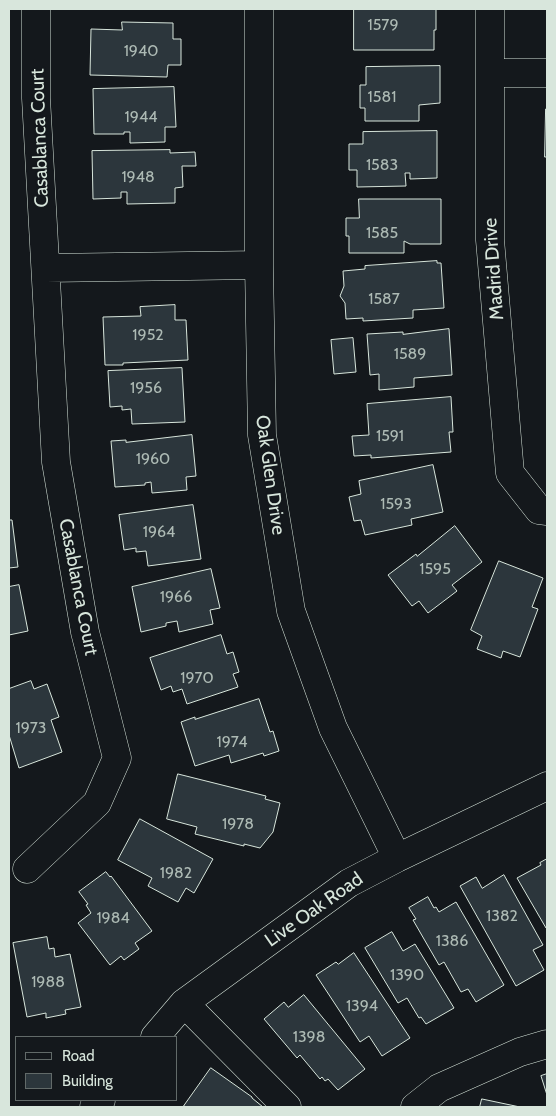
<!DOCTYPE html>
<style>
body{margin:0}
#map{position:relative;width:556px;height:1116px;overflow:hidden;background:#14181c;font-family:Cabin,sans-serif}
canvas{display:block}
.frame{position:absolute;inset:0;border:10px solid #d8e6dc;pointer-events:none}
.legend{position:absolute;left:15px;top:1036px;width:162px;height:65px;box-sizing:border-box;background:#14181c;border:1px solid #626a69;margin:0;padding:6px 9px;list-style:none;font-size:15px;color:#d8e6dc}
.legend li{display:flex;align-items:center;gap:10px;height:25px}
.legend b{width:25px;border:1px solid #626a69}
</style>
<div id="map">
<canvas width="556" height="1116"></canvas>
<div class="frame"></div>
<ul class="legend">
<li><b style="height:6px;background:#14181c"></b>Road</li>
<li><b style="height:14px;background:#2c363c"></b>Building</li>
</ul>
</div>
<script>
const c = document.querySelector('canvas').getContext('2d');
c.lineJoin = 'round';
function fill(path, color) { c.fillStyle = color; c.fill(path, 'evenodd'); }
function strokePath(path, color, width, dash) { c.strokeStyle = color; c.lineWidth = width; c.lineCap = dash ? 'butt' : 'round'; c.setLineDash(dash || []); c.stroke(path); }
function drawText(font, color, halo, rows, align = 'center') {
  c.font = font + ' Cabin,sans-serif'; c.lineWidth = 4; c.setLineDash([]); c.textBaseline = 'middle'; c.strokeStyle = halo; c.fillStyle = color; for (const [text, x, y, turn = 0] of rows) {
    c.save(); c.translate(x, y); c.rotate((+turn || 0) * Math.PI / 180); c.textAlign = isNaN(turn) ? turn : align; if (halo) c.strokeText(text, 0, 0); c.fillText(text, 0, 0); c.restore();
  }
}
const building = new Path2D(`
 M354 9H436V30H434V50H354Z
 M122 22 173 23V39H181V65H168L167 77 90 75 91 29 122 30Z
 M440 66V103L419 105V121H365V108H360V85H366V67Z
 M174 87 176 127H165V142L130 143V132H124V134H94L93 89Z
 M546 109H547V157H545Z
 M437 131V178L410 179V173H405L406 186 357 187V170H349V144H363V132Z
 M170 150V153L195 152 196 166H182L183 187 175 188V203L127 204V192H121V198L93 199 92 151Z
 M359 199H441V244H410L404 241V253H349V236H346V218H359Z
 M437 261V263H441L444 308 413 310V318L363 321V318L346 319 345 303 340 296 344 286 343 271 365 269V266Z
 M175 305V320H186L188 360 123 363V365H105L103 317 141 316 140 307Z
 M449 329 452 375 414 378V387L379 390V374L370 375 367 334 403 332V334Z
 M353 338 356 372 334 374 331 340Z
 M182 368 185 422 132 424 131 409 122 410V406L110 407 108 371Z
 M451 397 453 432H449L451 452 371 458V455L354 456 352 436 369 435 367 404Z
 M192 435 196 476 186 477 187 490 152 493 151 482 145 483V485L115 487 111 441 126 440V442Z
 M433 465 443 512 411 519 412 525 365 535 361 520 354 521 349 497 361 494 359 481Z
 M193 505 201 559 148 566 146 551 136 552V548L124 550 119 515Z
 M9 520H12L18 567 9 568Z
 M455 526 482 562 452 585 457 591 428 613 419 601 412 606 388 575 416 554 417 556Z
 M499 561 543 578 532 607 538 609 520 657 503 651 501 658 477 649 482 636 471 630Z
 M211 569 220 608 210 610 213 624 179 632 177 621 166 623V626L141 632 132 587Z
 M19 585 28 631 9 635V587Z
 M221 635 227 654 233 652 239 672 233 674 238 687 187 704 182 689 173 692 171 686 161 690 150 658Z
 M31 681 34 689 47 684 59 717 51 720 62 752 19 768 9 735V689Z
 M259 699 270 732 273 731 279 751 264 756 263 753 231 763 229 755 195 766 181 722 195 717V719Z
 M178 774 266 796 265 799 280 803 273 832 260 848 244 844V846L195 834 197 827 167 819Z
 M140 819 213 859 194 893 186 888 178 902 148 886 152 878 118 860Z
 M547 859V927L546 928 517 878 541 865 540 863Z
 M106 872 110 877 111 876 152 931 135 943 139 949 124 960 121 956 110 965 78 923 91 913 86 905 88 904 79 892Z
 M504 875 543 945 533 950 544 970 516 986 460 886 476 877 482 888Z
 M428 897 434 908 436 907 439 912 456 902 504 985 476 1002 468 989 461 992 444 962 439 965 413 920 416 919 409 908Z
 M392 932 403 951 415 944 454 1008 426 1024 421 1017 419 1018 407 998 398 1003 365 948Z
 M47 937 49 949 54 948 55 957 70 954 81 1007 65 1010 66 1014 46 1018V1013L27 1017 13 943Z
 M354 953 410 1038 382 1056 369 1036 360 1042 316 975 336 962 338 964Z
 M304 995 365 1069 338 1090 328 1079 325 1081 322 1077 320 1079 300 1055 297 1058 264 1019 284 1002 288 1007Z
 M211 1068 252 1097V1098L263 1107H187L184 1106Z
 M547 1074V1095L541 1076Z
 M482 1099 520 1107H480Z`);
fill(building, '#2c363c');
strokePath(building, '#d8e6dc', 1);
const minor = new Path2D(`
 M259 9V265L262 435 291 611 333 728 397 858
 M490 9V240L510 473 539 510 547 511
 M490 73H547
 M46 268 259 265
 M27 869 97 803 117 758 85 632 56 462 36 98V9
 M184 1003 287 1107
 M155 1037 184 1003 349 883 397 858 547 786
 M94 1107 101 1100
 M415 1107 439 1088 520 1052 547 1044`);
strokePath(minor, '#d8e6dc', 29);
strokePath(minor, '#14181c', 28);
drawText('16px', '#adbab4', null, [
 ["1579",383,25],
 ["1940",141,51],
 ["1581",382,97],
 ["1944",141,117],
 ["1583",382,165],
 ["1948",138,177],
 ["1585",382,233],
 ["1587",384,299],
 ["1952",148,335],
 ["1589",410,354],
 ["1956",146,388],
 ["1591",390,436],
 ["1960",153,459],
 ["1593",396,504],
 ["1964",159,532],
 ["1595",435,569],
 ["1966",176,597],
 ["1970",197,678],
 ["1973",31,728],
 ["1974",232,742],
 ["1978",238,824],
 ["1982",176,873],
 ["1382",502,916],
 ["1984",113,918],
 ["1386",452,941],
 ["1390",407,975],
 ["1988",48,982],
 ["1394",362,1006],
 ["1398",309,1037]
]);
drawText('19px', '#d8e6dc', '#14181c', [
 ["Casablanca Court",40,138,-92],
 ["Madrid Drive",494,269,-94],
 ["Oak Glen Drive",270,475,82],
 ["Casablanca Court",78,587,79],
 ["Live Oak Road",314,910,-35]
]);
</script>
